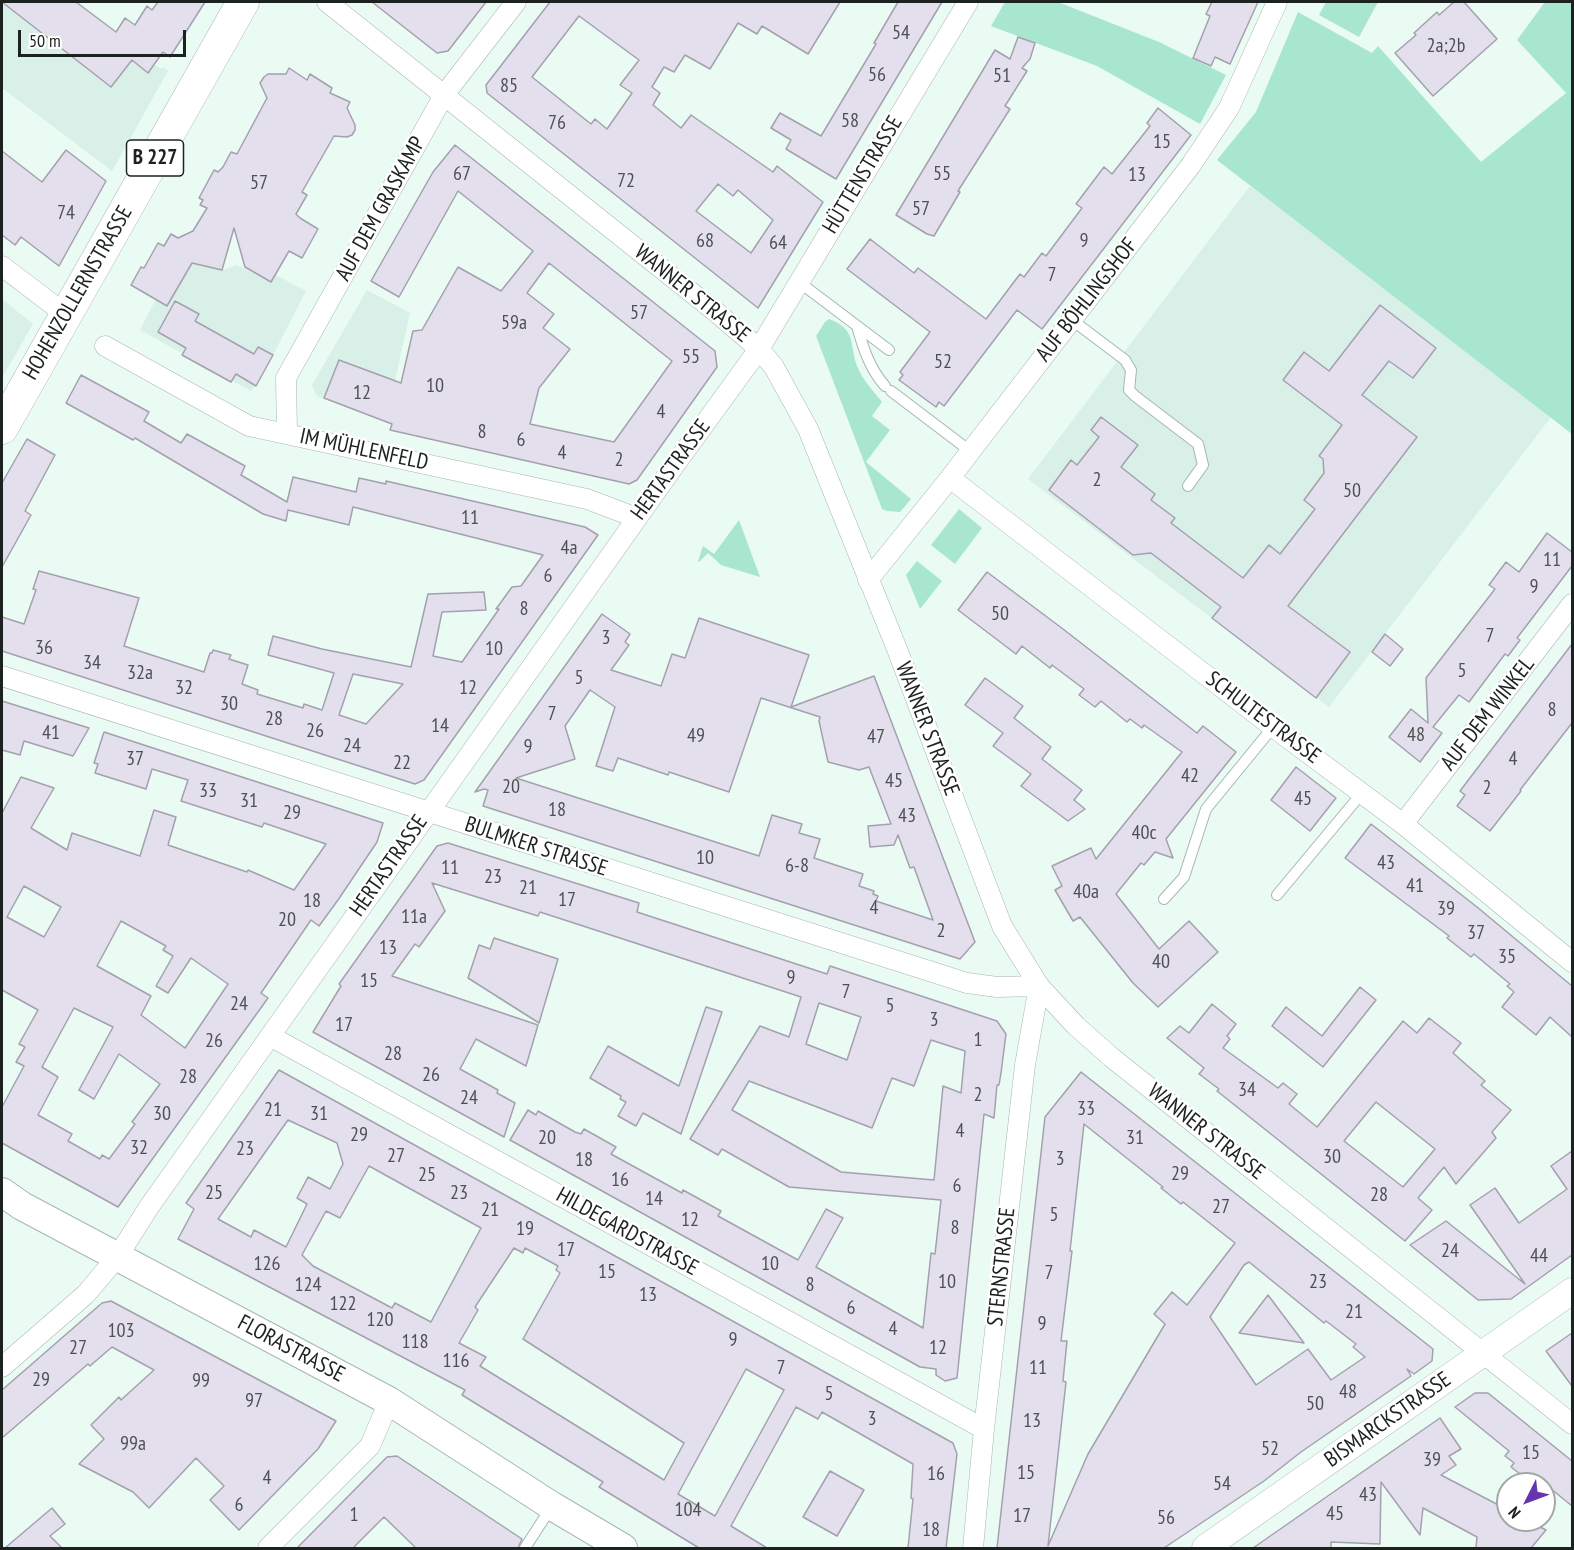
<!DOCTYPE html>
<meta charset="utf-8">
<style>
body{margin:0}
#map{position:relative;width:1574px;height:1550px;overflow:hidden;background:#eafbf4;font-family:"PT Sans Narrow",sans-serif}
canvas{display:block}
.frame{position:absolute;inset:0;border:3px solid #1c2220;pointer-events:none}
.north{position:absolute;left:1496px;top:1472px;width:60px;height:60px;box-sizing:border-box;background:#fff;border:2px solid #a4a7a6;border-radius:50%;rotate:228deg;font-size:16px;font-weight:700;line-height:24px;text-align:center;color:#1c2220}
.north::after{content:'';display:block;margin:auto;width:21px;height:27px;background:#6435ac;clip-path:polygon(50% 0,100% 100%,50% 72%,0 100%)}
.scale{position:absolute;left:18px;top:30px;width:168px;height:27px;box-sizing:border-box;border:3px solid #1c2220;border-top:0;padding-left:8px;font-size:18px;line-height:21px;white-space:nowrap;color:#1c2220;-webkit-text-stroke:4px #fff;paint-order:stroke}
</style>
<div id="map">
<canvas width="1574" height="1550"></canvas>
<div class="frame"></div>
<div class="north">N</div>
<div class="scale">50 m</div>
</div>
<script>
const c = document.querySelector('canvas').getContext('2d');
c.lineJoin = 'round';
function fill(path, color) { c.fillStyle = color; c.fill(path, 'evenodd'); }
function strokePath(path, color, width, dash) { c.strokeStyle = color; c.lineWidth = width; c.lineCap = dash ? 'butt' : 'round'; c.setLineDash(dash || []); c.stroke(path); }
function drawText(font, color, halo, rows, align = 'center') {
  c.font = font + ' "PT Sans Narrow",sans-serif'; c.lineWidth = 5; c.setLineDash([]); c.textBaseline = 'middle'; c.strokeStyle = halo; c.fillStyle = color; for (const [text, x, y, turn = 0] of rows) {
    c.save(); c.translate(x, y); c.rotate((+turn || 0) * Math.PI / 180); c.textAlign = isNaN(turn) ? turn : align; if (halo) c.strokeText(text, 0, 0); c.fillText(text, 0, 0); c.restore();
  }
}
fill(new Path2D(`
 M2 2H76L116 32 129 46 161 69 163 67 168 71 112 171 2 88Z
 M1250 186 1551 417 1329 707 1028 479Z
 M189 261 222 270 237 265 268 281 274 274 306 291 273 355 251 391 140 330 156 299 166 305 185 276Z
 M367 290 410 313 395 381 401 383 392 424 317 396 312 385Z
 M2 299 33 324 2 378Z`), '#d8f0e7');
fill(new Path2D(`
 M1005 2H1058L1159 42 1226 75 1200 124 1097 66 991 26Z
 M1326 2H1378L1359 37 1319 15Z
 M1545 2H1572V434L1217 160 1256 112 1298 12 1372 53 1378 46 1481 162 1566 93 1517 40Z
 M829 319C857 329 849 344 857 366 862 379 873 391 882 402L872 416 890 430 866 462 911 499 900 512 887 511 882 509 816 336 825 322Z
 M959 509 982 528 955 564 931 545Z
 M739 520 760 577 721 565 708 553 699 562 698 561 703 546 714 554Z
 M917 561 942 581 920 609 906 575Z`), '#a8e6d0');
const building = new Path2D(`
 M2 2H76L116 32 125 18 135 25 147 6 152 10 158 2H205L170 57 163 52 148 73 132 60 111 87Z
 M372 2H486L448 51 437 53Z
 M550 2H840L808 54 762 26 757 34 738 23 710 69 685 55 674 72 664 67 652 87 660 93 653 105 681 128 691 115 773 172 777 166 823 202 758 308 487 93 486 85ZM579 16 639 60 620 85 632 93 607 129 595 119 591 124 532 77ZM718 184 733 196 738 190 773 220 751 253 696 211Z
 M898 2H942L836 179 786 149 791 140 771 128 780 113 821 136 876 44 874 43Z
 M1212 2H1258L1230 64 1215 57 1211 66 1193 58 1210 16 1206 14Z
 M1454 2H1464L1497 39 1433 96 1395 53 1416 35 1414 33 1437 12 1439 15Z
 M1018 37 1035 43 1030 59 1022 68 1027 71 1005 106 1010 109 958 191 960 192 934 236 927 234 896 215 995 50 1010 59Z
 M289 68 307 80 310 74 332 88 330 93 350 102 347 108 355 125V130L352 135 347 137 334 136 302 192 307 195 296 214 300 218 318 229 302 258 289 251 271 282 245 267 234 228 222 270 192 263 167 306 131 285 141 267 144 268 158 243 164 246 171 234 178 238 193 231 207 208 200 205 203 200 199 198 214 170 218 172 223 167 231 152 237 154 267 98 260 83 264 77 268 74H286Z
 M1158 108 1191 135 1042 329 1017 310 944 406 939 402 936 407 899 380 903 375 900 372 930 332 847 269 870 239 914 273 918 268 986 319 1020 274 1024 277 1042 253 1046 256 1082 208 1076 204 1104 167 1112 174 1150 126 1147 123Z
 M455 145 715 351 717 367 637 480 629 484 390 430 392 424 324 398 339 360 401 383 413 331 422 330 458 267 501 291 533 251 458 191 399 297 371 281 433 172ZM549 263 672 361 614 442 530 424 539 388 570 349 543 328 554 314 527 293Z
 M66 150 106 181 59 266 21 237 15 245 2 235V151L42 182Z
 M175 301 199 314 195 321 254 354 258 347 273 355 256 386 236 374 231 382 182 355 186 348 158 332Z
 M1380 305 1436 348 1413 378 1389 361 1362 395 1417 437 1288 606 1350 652 1316 698 1212 618 1221 607 1151 553 1133 555 1049 490 1071 460 1077 465 1099 437 1091 430 1101 417 1138 445 1121 467 1155 494 1151 500 1175 518 1171 523 1243 578 1269 545 1280 554 1315 509 1304 500 1324 473 1323 459 1319 456 1342 425 1283 380 1304 352 1329 371Z
 M81 375 149 412 144 421 181 443 187 434 245 466 241 475 287 502 293 477 356 492 359 478 386 484V481L585 527 598 535 424 780 415 784 2 651V617L24 624 36 590 33 589 39 571 139 598 124 646 204 672 210 653H212L213 650 231 655 229 659 248 665 242 684 258 690 257 694 303 708 304 704 322 710 334 673 268 655 273 636 322 649 411 667 428 594 484 592 486 610 442 612 433 656 462 662 499 609H496L512 587 521 586 543 555 353 507 349 525 288 510 286 521 263 514 135 438 133 440 66 403ZM353 674 403 684 366 724 339 715Z
 M27 439 55 455 25 511 31 515 2 567V483Z
 M1547 533 1572 552V566L1517 638 1520 640 1508 656 1505 654 1469 702 1459 695 1433 727 1442 733 1420 762 1389 737 1411 709 1428 723 1426 678 1495 589 1489 585 1506 562 1519 572Z
 M987 572 1063 629 1197 733 1203 726 1236 752 1166 839 1173 858 1155 852 1144 865 1141 863 1116 894 1159 949 1189 921 1218 952 1158 1007 1133 983 1080 917 1073 921 1055 890 1062 886 1052 866 1091 848 1096 859 1182 752 1144 725 1142 728 1130 719 1127 722 1101 701 1095 707 1079 695 1084 689 1052 665 1050 668 1022 646 1016 654 958 610Z
 M602 614 630 634 625 642 629 645 611 670 661 686 672 654 685 658 699 618 809 655 791 707 874 676 975 942 960 959 483 806 488 790 484 789 475 792ZM590 690 615 707 596 766 613 771 618 758 668 775 669 772 729 792 761 698 820 717 819 721 828 762 859 770 869 767 891 824 868 826 870 847 894 845 898 835 910 868 914 867 933 920 876 901 878 896 873 894 874 891 859 886 863 874 814 858 820 839 799 833 802 824 772 815 759 856 516 778 575 759 565 726Z
 M1385 634 1403 649 1390 666 1372 652Z
 M1572 644V723L1520 790 1521 791 1490 831 1457 806 1465 795 1460 791Z
 M985 678 1023 706 1014 718 1051 747 1042 759 1082 790 1074 800 1085 809 1068 821 1021 786 1031 774 993 746 1003 733 965 705Z
 M2 701 34 711 89 728 73 756 24 741 20 755 2 750Z
 M104 732 383 823 377 842 338 900 319 926 311 920 261 993 268 998 118 1207 2 1143V1107L24 1066 16 1062 25 1047 19 1044 38 1010 2 990V813L21 777 54 788 31 828 67 850 72 833 140 856 154 810 176 817 168 845 247 872 248 870 294 890 326 844 264 823 262 827 181 801 188 780 152 769 146 789 95 773 98 764 94 763ZM24 886 61 907 44 937 7 917ZM121 921 166 946 163 950 173 956 156 986 168 993 191 958 228 984 185 1048 141 1015 151 996 97 966ZM74 1008 113 1027 79 1090 94 1099 119 1054 160 1084 132 1122 135 1124 109 1159 102 1155 100 1159 68 1141 72 1134 38 1115 58 1077 42 1067Z
 M1296 767 1336 798 1310 831 1271 800Z
 M1371 824 1477 907 1572 986V1037L1550 1017 1536 1035 1502 1007 1514 992 1507 986 1510 984 1474 954 1471 957 1447 938 1449 936 1345 858Z
 M448 843 639 903 637 912 827 974 830 966 997 1021 1006 1034 1001 1073 999 1085H997L994 1118 984 1114 957 1378 945 1381 936 1375V1369L920 1367 510 1140 528 1110 536 1115 538 1111 575 1132 581 1134 584 1129 616 1147 611 1154 682 1193 683 1190 721 1211 718 1216 798 1260 826 1209 843 1218 816 1267 923 1328 931 1253 935 1254 941 1200 789 1187 722 1149 718 1155 690 1139 760 1026 789 1037 801 997 540 912 538 916 432 883 445 911 419 947 415 944 392 976 538 1025 526 1066 476 1039 460 1069 498 1090 497 1093 515 1103 504 1137 313 1032 341 986 339 984 383 922 437 846ZM819 1003 861 1017 847 1060 806 1044ZM931 1040 965 1051 961 1093 943 1086 934 1180 841 1172 732 1110 749 1081 872 1128 892 1078 914 1086Z
 M494 938 558 959 539 1023 468 978 479 945 490 949Z
 M1360 987 1376 1000 1323 1067 1272 1026 1286 1007 1322 1036Z
 M1212 1004 1236 1024 1227 1036 1230 1039 1223 1048 1278 1088 1283 1083 1297 1094 1289 1104 1317 1127 1403 1021 1417 1033 1429 1018 1461 1043 1453 1053 1485 1081 1481 1085 1511 1110 1492 1132 1496 1138 1456 1184 1444 1167 1418 1198 1432 1210 1405 1241 1217 1091 1219 1089 1199 1074 1204 1068 1167 1038 1180 1026 1189 1033ZM1376 1102 1435 1149 1403 1187 1344 1141Z
 M706 1007 722 1012 681 1134 643 1113 636 1126 618 1116 626 1102 620 1099 621 1096 590 1078 608 1046 679 1086Z
 M279 1070 953 1443 957 1454 946 1548H908L913 1499 911 1498 913 1464 822 1412 818 1419 796 1407 731 1526 767 1548H699L599 1487 603 1482 462 1395 465 1390 178 1239 194 1209 186 1203ZM288 1120 337 1143 343 1164 330 1189 308 1177 297 1198 307 1204 286 1247 254 1230 251 1237 218 1219ZM369 1166 481 1228 431 1322 395 1303 392 1308 313 1266 302 1255 326 1211 340 1218ZM514 1248 523 1253 525 1248 558 1266 556 1270 560 1273 523 1339 684 1443 664 1480 480 1366 486 1357 459 1343 478 1310 475 1307ZM746 1369 784 1390 715 1516 678 1494Z
 M1081 1072 1433 1349 1432 1361 1414 1374 1407 1369 1411 1376 1301 1452 1264 1481 1164 1548H997L1045 1117ZM1084 1124 1163 1187 1161 1188 1181 1204 1183 1202 1235 1243 1187 1305 1172 1292 1154 1314 1165 1324 1088 1454 1048 1546 1066 1382 1063 1381 1067 1341H1061L1072 1251H1070ZM1249 1262 1324 1323 1326 1321 1356 1344 1353 1347 1365 1357 1331 1380 1308 1349 1256 1385 1210 1317 1244 1265Z
 M1572 1151V1255L1511 1299 1478 1300 1410 1245 1446 1221 1525 1284 1470 1205 1495 1188 1519 1223 1567 1189 1551 1166Z
 M1268 1295 1304 1343 1239 1333Z
 M111 1301 336 1421 318 1449 239 1530 210 1500 224 1486 196 1458 149 1508 133 1492 79 1464 104 1439 91 1425 119 1397 121 1400 154 1370 112 1347 90 1366 88 1364 2 1438V1390L102 1303Z
 M1572 1333V1386L1546 1351Z
 M1475 1393H1488L1572 1461V1506L1545 1484H1533L1511 1467 1514 1463 1505 1456 1509 1451 1455 1407Z
 M1440 1418 1461 1449 1449 1456 1456 1465 1441 1475 1508 1510V1520H1527L1546 1530 1531 1548H1476L1477 1537 1423 1508 1420 1535 1381 1482 1380 1544 1331 1542V1548H1253Z
 M397 1456 522 1539 518 1548H416L384 1517 353 1548H297L387 1457Z
 M830 1471 864 1490 837 1536 803 1517Z
 M52 1508 65 1524 50 1536 62 1548H5Z`);
fill(building, '#e3dfed');
strokePath(building, '#a4a1ae', 1.5);
const service = new Path2D(`
 M799 282 889 350
 M1072 320 1125 360 1131 370 1129 390 1135 396 1198 444 1203 465 1188 486
 M857 326C863 348 870 369 885 386
 M891 391 970 451
 M1277 895 1362 793
 M1164 899 1184 877 1206 809 1273 727
 M525 1548 552 1506`);
const minor = new Path2D(`
 M327 2 716 312 759 349 774 367 808 429 897 649 1002 926 1039 986 1076 1026 1111 1057 1572 1424
 M2 266 65 314
 M105 346 249 426 587 499 637 518
 M287 433 286 378 444 95 516 2
 M950 478 1273 727 1403 824 1572 962
 M868 580 950 478 1191 165 1229 108 1277 2
 M2 676 967 983 997 987 1039 986
 M1403 824 1572 604
 M270 1036 984 1429
 M2 1367 86 1294 118 1256 149 1207 674 466 759 349 968 2
 M268 1548 370 1446 389 1401
 M973 1548 984 1429 1025 1065 1039 986`);
const tertiary = new Path2D(`
 M1205 1548 1572 1291`);
const secondary = new Path2D(`
 M2 1192 22 1206 389 1401 552 1506 623 1548`);
const primary = new Path2D(`
 M2 428 243 2`);
strokePath(service, '#a7b6b0', 12);
strokePath(minor, '#a7b6b0', 21);
strokePath(tertiary, '#a7b6b0', 27);
strokePath(secondary, '#a7b6b0', 30);
strokePath(primary, '#a7b6b0', 33);
strokePath(service, '#fff', 10);
strokePath(minor, '#fff', 20);
strokePath(tertiary, '#fff', 26);
strokePath(secondary, '#fff', 28);
strokePath(primary, '#fff', 32);
drawText('20px', '#4e5153', null, [
 ["54",901,33],
 ["2a;2b",1446,46],
 ["56",877,75],
 ["51",1002,76],
 ["85",509,86],
 ["58",850,121],
 ["76",557,123],
 ["15",1162,142],
 ["67",462,174],
 ["55",942,174],
 ["13",1137,175],
 ["72",626,181],
 ["57",259,183],
 ["57",921,209],
 ["74",66,213],
 ["68",705,241],
 ["9",1084,241],
 ["64",778,243],
 ["7",1052,275],
 ["57",639,313],
 ["59a",514,323],
 ["55",691,357],
 ["52",943,362],
 ["10",435,386],
 ["12",362,393],
 ["4",661,412],
 ["8",482,432],
 ["6",521,440],
 ["4",562,453],
 ["2",619,460],
 ["2",1097,480],
 ["50",1352,491],
 ["11",470,518],
 ["4a",569,548],
 ["11",1552,560],
 ["6",548,576],
 ["9",1534,587],
 ["8",524,609],
 ["50",1000,614],
 ["7",1490,636],
 ["3",606,638],
 ["36",44,648],
 ["10",494,649],
 ["34",92,663],
 ["5",1462,671],
 ["32a",140,673],
 ["5",579,678],
 ["32",184,688],
 ["12",468,688],
 ["30",229,704],
 ["8",1552,710],
 ["7",552,714],
 ["28",274,719],
 ["14",440,726],
 ["26",315,731],
 ["41",51,733],
 ["48",1416,735],
 ["49",696,736],
 ["47",876,737],
 ["24",352,746],
 ["9",528,747],
 ["37",135,759],
 ["4",1513,759],
 ["22",402,763],
 ["42",1190,776],
 ["45",894,781],
 ["20",511,787],
 ["2",1487,788],
 ["33",208,791],
 ["45",1303,799],
 ["31",249,801],
 ["18",557,810],
 ["29",292,813],
 ["43",907,816],
 ["40c",1144,833],
 ["10",705,858],
 ["43",1386,863],
 ["6-8",797,866],
 ["11",450,868],
 ["23",493,877],
 ["41",1415,886],
 ["21",528,888],
 ["40a",1086,892],
 ["17",567,900],
 ["18",312,901],
 ["4",874,908],
 ["39",1446,909],
 ["11a",414,917],
 ["20",287,920],
 ["2",941,931],
 ["37",1476,933],
 ["13",388,948],
 ["35",1507,957],
 ["40",1161,962],
 ["9",791,978],
 ["15",369,981],
 ["7",846,992],
 ["24",239,1004],
 ["5",890,1006],
 ["3",934,1020],
 ["17",344,1025],
 ["1",978,1040],
 ["26",214,1041],
 ["28",393,1054],
 ["26",431,1075],
 ["28",188,1077],
 ["34",1247,1090],
 ["2",978,1095],
 ["24",469,1098],
 ["33",1086,1109],
 ["21",273,1110],
 ["30",162,1114],
 ["31",319,1114],
 ["4",960,1131],
 ["29",359,1135],
 ["20",547,1138],
 ["31",1135,1138],
 ["32",139,1148],
 ["23",245,1149],
 ["27",396,1156],
 ["30",1332,1157],
 ["3",1060,1159],
 ["18",584,1160],
 ["29",1180,1174],
 ["25",427,1175],
 ["16",620,1180],
 ["6",957,1186],
 ["25",214,1193],
 ["23",459,1193],
 ["28",1379,1195],
 ["14",654,1199],
 ["27",1221,1207],
 ["21",490,1210],
 ["5",1054,1215],
 ["12",690,1220],
 ["8",955,1228],
 ["19",525,1229],
 ["17",566,1250],
 ["24",1450,1251],
 ["44",1539,1256],
 ["126",267,1264],
 ["10",770,1264],
 ["15",607,1272],
 ["7",1049,1273],
 ["10",947,1282],
 ["23",1318,1282],
 ["124",308,1285],
 ["8",810,1285],
 ["13",648,1295],
 ["122",343,1304],
 ["6",851,1308],
 ["21",1354,1312],
 ["120",380,1320],
 ["9",1042,1324],
 ["4",893,1329],
 ["103",121,1331],
 ["9",733,1340],
 ["118",415,1342],
 ["27",78,1348],
 ["12",938,1348],
 ["116",456,1361],
 ["7",781,1368],
 ["11",1038,1368],
 ["29",41,1380],
 ["99",201,1381],
 ["48",1348,1392],
 ["5",829,1394],
 ["97",254,1401],
 ["50",1315,1404],
 ["3",872,1419],
 ["13",1032,1421],
 ["99a",133,1444],
 ["52",1270,1449],
 ["15",1531,1453],
 ["39",1432,1460],
 ["15",1026,1473],
 ["16",936,1474],
 ["4",267,1478],
 ["54",1222,1484],
 ["43",1368,1495],
 ["6",239,1505],
 ["104",688,1510],
 ["45",1335,1514],
 ["1",354,1515],
 ["17",1022,1516],
 ["56",1166,1518],
 ["18",931,1530]
]);
for (const [x, y, w] of [
 [155,158,57]
]) { const box = new Path2D(); box.roundRect(x - w / 2, y - 18, w, 36, 4.5); c.fillStyle = '#fff'; c.fill(box); strokePath(box, '#1c2220', 1.5); }
drawText('bold 21px', '#1c2220', null, [
 ["B 227",155,158]
]);
drawText('22px', '#1c2220', '#fff', [
 ["HÜTTENSTRASSE",863,175,-59],
 ["AUF DEM GRASKAMP",381,209,-61],
 ["HOHENZOLLERNSTRASSE",78,293,-60],
 ["WANNER STRASSE",692,294,39],
 ["AUF BÖHLINGSHOF",1087,300,-52],
 ["IM MÜHLENFELD",364,450,12],
 ["HERTASTRASSE",671,470,-54],
 ["AUF DEM WINKEL",1488,714,-52],
 ["SCHULTESTRASSE",1263,718,37],
 ["WANNER STRASSE",927,729,69],
 ["BULMKER STRASSE",536,847,18],
 ["HERTASTRASSE",389,866,-55],
 ["WANNER STRASSE",1206,1132,38],
 ["HILDEGARDSTRASSE",627,1232,29],
 ["STERNSTRASSE",1002,1267,-84],
 ["FLORASTRASSE",291,1349,28],
 ["BISMARCKSTRASSE",1388,1420,-35]
]);
</script>
